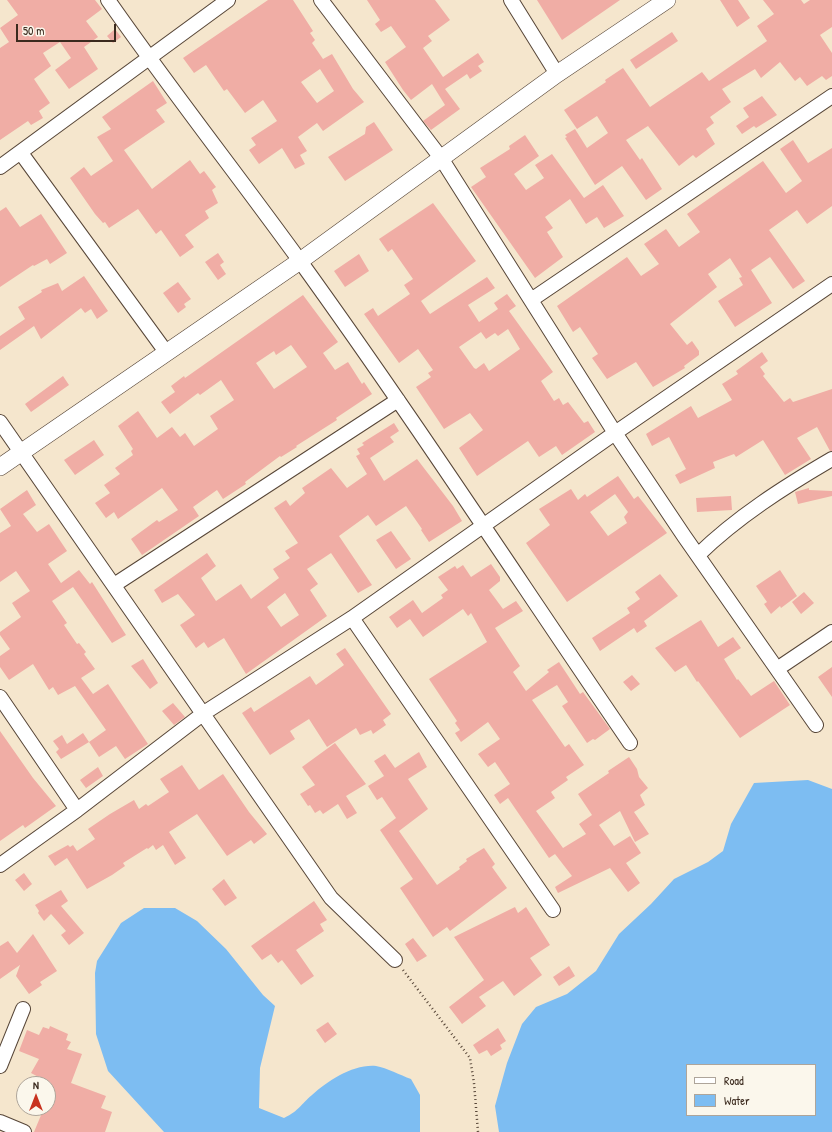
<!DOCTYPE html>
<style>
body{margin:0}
#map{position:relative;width:832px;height:1132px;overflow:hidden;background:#f5e6cd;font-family:"Patrick Hand",sans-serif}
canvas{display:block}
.legend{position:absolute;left:686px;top:1064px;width:130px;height:52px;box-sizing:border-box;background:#fbf7ec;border:1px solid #aea59a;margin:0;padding:5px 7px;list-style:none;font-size:12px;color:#3b2a1e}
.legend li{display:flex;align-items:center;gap:8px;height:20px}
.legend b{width:20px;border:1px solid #aea59a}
.north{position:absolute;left:16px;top:1076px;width:40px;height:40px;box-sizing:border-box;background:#fbf7ec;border:1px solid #aea59a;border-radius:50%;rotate:0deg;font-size:11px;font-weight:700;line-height:16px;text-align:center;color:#3b2a1e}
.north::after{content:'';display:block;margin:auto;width:14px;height:18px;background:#c8321e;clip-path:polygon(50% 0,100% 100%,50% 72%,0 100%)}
.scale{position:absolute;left:16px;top:24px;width:100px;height:18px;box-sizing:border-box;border:2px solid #3b2a1e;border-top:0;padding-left:5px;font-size:12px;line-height:14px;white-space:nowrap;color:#3b2a1e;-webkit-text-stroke:3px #fbf7ec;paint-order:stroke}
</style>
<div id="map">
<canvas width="832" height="1132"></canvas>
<ul class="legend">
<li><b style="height:5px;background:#fff"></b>Road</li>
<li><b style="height:11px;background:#7dbdf2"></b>Water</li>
</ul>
<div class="north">N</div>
<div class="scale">50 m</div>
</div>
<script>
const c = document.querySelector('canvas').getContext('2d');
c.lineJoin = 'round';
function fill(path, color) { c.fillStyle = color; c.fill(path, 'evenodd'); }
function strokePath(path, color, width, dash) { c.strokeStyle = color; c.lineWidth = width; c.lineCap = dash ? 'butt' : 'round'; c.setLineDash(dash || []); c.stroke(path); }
fill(new Path2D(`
 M808 780 832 789V1132H499L495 1106 507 1063 522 1024 536 1007 567 994 596 971 619 934 651 904 674 879 708 862 723 851 731 824 754 783ZM687 1065H815V1115H687Z
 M144 908H175L197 921 226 949 263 995 275 1006 260 1068 259 1108 284 1118C300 1110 300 1105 312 1095 328 1081 353 1064 376 1066 387 1068 400 1075 411 1079L420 1095V1132H164L108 1071 96 1034 95 973 97 961 121 923Z`), '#7dbdf2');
fill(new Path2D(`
 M7 0H95L102 9 86 21 98 37 84 47 98 69 69 89 55 70 71 58 60 42 43 53 51 66 34 79 50 103 39 111 43 118 31 125 28 121 0 140V48L9 42 0 28 18 15Z
 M268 0H293L313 31 310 33 315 40 312 43 323 59 332 54 353 89 364 102 323 131 317 123 298 137 307 151 300 155 305 164 295 169 282 148 259 164 249 150 256 145 251 138 277 121 263 100 245 113 227 89 224 91 206 65 194 73 183 58ZM320 69 334 91 317 103 301 82Z
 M367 0H435L450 20 428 36 432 41 423 48 443 77 478 53 484 62 478 66 482 71 470 79 467 74 445 89 460 109 431 130 423 121 445 105 432 84 411 100 403 90 385 62 406 47 391 26 381 32 375 24 380 20Z
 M537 0H620L562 40Z
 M720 0H738L750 18 737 27Z
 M763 0H801L804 4 810 0H832V27L820 35 832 53V76L826 80 822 76 807 86 800 77 795 81 780 62 761 78 755 69 722 89 731 102 710 117 714 123 706 129 715 144 696 158 693 155 679 166 648 126 626 140 640 160 642 158 662 189 646 200 622 166 595 185 565 138 567 137 565 135 575 129 587 148 608 133 597 116 577 129 564 110 606 82 605 80 623 68 650 107 702 72 709 81 767 41 757 26 774 14Z
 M115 29 121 37 113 43 107 36Z
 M672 32 678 41 636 69 630 60Z
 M153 81 167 103 156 110 165 122 124 150 152 189 190 160 200 174 204 171 216 187 212 190 218 203 205 211 209 218 185 235 194 247 180 257 161 230 156 234 138 209 109 228 105 222 103 223 95 214 70 178 84 167 91 176 113 161 97 137 111 129 102 117Z
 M762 96 777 115 756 128 754 126 742 134 736 126 749 117 743 108Z
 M374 122 393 150 345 181 328 157 365 134 366 127Z
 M525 135 539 156 514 174 526 190 544 178 535 165 552 154 584 198 603 185 624 216 604 228 597 217 586 224 570 199 545 217 553 228 547 232 563 257 535 278 471 187 486 177 480 168 510 149 509 146Z
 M793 140 808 163 832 148V206L807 224 797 210 769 230 805 281 793 289 770 257 751 270 772 303 735 327 718 301 743 285 739 278 742 277 730 258 708 274 717 287 670 324 687 345 692 341 699 351V355L684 366 685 368 653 387 636 362 607 379 592 358 598 354 580 327 573 332 557 306 627 257 641 276 659 264 644 244 666 229 679 247 700 232 687 214 763 161 786 193 802 181 780 149Z
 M433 203 476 261 421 301 430 314 487 277 495 288 468 305 479 322 498 309 494 303 507 294 516 306 509 311 553 372 541 381 554 401 559 398 563 405 568 402 584 423 588 421 595 432 562 455 556 446 539 457 528 441 477 476 459 448 483 430 470 413 444 429 416 387 431 377 428 373 433 370 418 349 399 363 364 314 373 308 378 316 410 294 404 285 413 279 392 249 388 252 379 239ZM508 329 520 349 489 371 484 363 476 369 474 368 459 347 481 332 486 339 495 333 498 336Z
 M6 207 20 227 41 214 67 253 50 264 47 259 34 266 33 265 0 287V211Z
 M218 253 224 262 220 265 226 274 218 280 205 262Z
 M359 254 369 271 345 287 334 271Z
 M84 276 108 311 97 319 91 309 85 313 81 308 41 339 34 326 0 350V336L25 319 18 307 42 292 41 290 58 283 62 291Z
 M178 282 191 299 184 304 186 307 178 313 163 293Z
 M303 295 338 342 323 353 335 370 348 362 362 384 364 382 372 394 336 418 337 420 296 446 297 447 281 457 280 456 245 482 246 484 223 499 217 490 193 507 199 516 142 555 131 539 157 520 159 522 178 510 162 488 118 519 114 512 106 518 95 503 110 493 104 485 120 474 115 468 133 455 131 451 133 449 118 426 138 411 157 438 172 427 180 437 185 433 194 446 218 429 210 416 234 400 221 380 200 395 198 393 170 414 161 402 175 392 171 386 184 376 185 378ZM291 345 307 367 274 389 256 363 274 351 276 355Z
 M762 352 768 361 760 367 765 374 763 376 784 402 790 398 793 402 832 389V451H830L817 427 797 438 811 459 785 475 763 440 736 457 734 454 713 462 715 468 680 484 675 475 686 469 669 437 652 446 646 434 691 406 698 418 732 400 722 384 738 374 736 371Z
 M63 376 69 385 31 412 25 404Z
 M394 423 399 431 390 437 394 442 370 458 384 481 417 459 453 506 462 521 429 542 421 530 422 529 406 506 376 526 368 515 339 536 372 585 358 593 331 553 307 569 318 584 310 590 327 616 246 674 224 638 208 648 204 642 196 648 180 625 195 615 178 594 162 603 154 590 207 553 216 566 201 578 216 601 241 584 251 599 279 578 273 569 290 558 285 551 298 543 274 508 286 500 290 506 305 493 302 488 331 468 347 488 367 474 356 456 360 454 357 449 364 445 362 443ZM285 593 299 615 281 627 267 607Z
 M94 440 104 455 75 475 64 460Z
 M618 476 634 499 638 496 667 533 567 602 526 543 550 525 539 509 571 489 578 500 585 494 587 497ZM615 494 628 512 624 517 627 523 608 536 590 512Z
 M809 488V490L832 491V496L798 504 795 492Z
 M27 490 36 505 23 514 37 532 49 524 67 551 48 564 61 583 79 570 90 584 92 582 126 635 112 643 73 587 52 601 67 623 64 625 77 644 79 643 86 652 84 654 95 669 81 678 93 694 108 684 148 744 125 759 116 746 99 757 89 742 106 730 75 686 58 695 53 687 49 690 33 664 9 680 0 667V656L10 649 0 635V632L21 617 12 603 30 591 16 571 0 582V533L11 526 0 509Z
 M731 496 732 510 697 512 696 498Z
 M391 531 411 559 396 569 376 540Z
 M491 564 500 577V581L489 590 503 609 516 601 523 611 495 628 520 666 513 672 526 691 549 672 547 670 559 662 580 694 583 692 610 729 595 740 593 739 587 743 562 706 568 702 557 685 532 700 565 747 569 744 584 765 566 777 568 780 551 792 555 798 536 811 563 848 586 834 579 824 592 815 578 794 609 773 608 771 629 757 637 769 639 777 648 788 640 795 645 805 634 812 649 834 635 842 620 811 599 825 614 846 630 836 641 853 626 863 640 883 628 892 610 868 558 893 555 887 572 876 555 854 549 858 508 798 500 804 494 795 510 784 495 762 488 767 478 754 500 739 488 722 461 742 455 733 460 730 455 723 457 721 429 679 487 642 471 613 468 616 463 609 423 637 410 619 397 628 389 617 413 600 422 613 443 598 441 595 448 590 438 577 455 566 457 569 463 565 471 577Z
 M780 570 797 596 781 608 780 606 771 614 764 604 767 602 756 586Z
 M660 574 678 596 644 621 647 626 637 633 634 628 600 651 592 638 630 613 627 608 640 599 635 592Z
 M804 592 814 603 801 614 792 602Z
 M701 620 718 647 733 637 741 648 724 659 737 680 738 679 751 696 774 681 790 705 740 738 698 681 697 682 686 665 675 672 655 648Z
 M345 648 391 714 383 720 386 725 373 734 371 730 360 735 356 728 327 747 309 719 290 731 295 739 270 755 242 713 251 707 254 712 310 676 316 685 344 665 336 654Z
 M143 659 158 683 150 689 131 666Z
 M832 667V697L818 677Z
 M632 675 640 684 631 691 623 682Z
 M173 703 185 717 174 725 162 711Z
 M0 731 33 778 56 806 25 828 23 825 0 841Z
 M83 733 89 742 61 759 56 752 59 749 53 741 62 735 67 744Z
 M335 743 366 784 346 796 357 813 347 819 338 804 323 814 320 810 315 813 310 805 308 806 300 794 315 785 302 767Z
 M419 752 427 767 408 779 428 809 399 831 437 885 460 869 459 867 467 861 466 859 484 848 495 864 492 867 507 888 450 931 447 927 433 937 400 888 413 879 380 830 396 818 382 797 377 800 368 786 384 776 374 761 385 754 395 768Z
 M182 765 199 790 223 774 249 812 267 834 254 844 251 840 227 856 197 814 169 832 186 858 175 865 163 845 156 850 153 845 148 849 147 848 123 863 125 866 112 875 87 889 67 858 55 866 48 856 68 845 70 847 73 845 77 851 95 839 88 829 110 814 134 800 139 809 146 804 148 806 169 792 160 779Z
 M98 767 103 776 86 788 80 780Z
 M24 873 32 884 24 891 15 880Z
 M224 879 237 898 225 906 212 889Z
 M61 890 68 901 61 906 84 933 69 945 61 935 66 931 51 914 44 921 38 913 39 911 35 905Z
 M314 901 327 920 320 924 324 931 296 950 314 976 301 985 282 960 278 963 271 954 262 960 251 946Z
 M515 907 518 913 526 907 550 945 530 958 542 975 514 996 503 981 479 997 486 1006 462 1024 449 1007 484 980 454 937Z
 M33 934 57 971 40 982 42 985 29 994 16 976 20 965 0 979V946L8 941 17 953Z
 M413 938 427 956 417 962 405 944Z
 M569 966 575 976 559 986 553 977Z
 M328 1022 337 1034 325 1043 316 1030Z
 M50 1026 68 1034 66 1040 71 1042 67 1049 82 1054 71 1083 106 1096 101 1108 112 1112 105 1132H34L44 1108H48V1082L31 1073 39 1059 19 1051 27 1030 39 1035 43 1027 49 1029Z
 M498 1028 506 1041 500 1045 502 1049 491 1056 487 1050 479 1054 473 1045Z`), '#f0ada5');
const minor = new Path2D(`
 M108 0C170 89 237 174 300 261 414 419 520 582 630 743
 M321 0 441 158 615 433 684 536 816 725
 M511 0 557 74
 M21 153 166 352
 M0 167 228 0
 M531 300 832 96
 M0 422 331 898 395 960
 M698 555C737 517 784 487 832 459
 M114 585 398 400
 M352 618 553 910
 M777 669 832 632
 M0 697 77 810
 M0 865 77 810 204 713 352 618 615 433 832 284
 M0 1066 23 1009
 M0 1122 24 1132`);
const tertiary = new Path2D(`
 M0 467 300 261 557 74 667 0`);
strokePath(minor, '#574638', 16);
strokePath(tertiary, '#574638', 18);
strokePath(new Path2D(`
 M403 970 470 1058 474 1083 478 1132`), '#574638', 2.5, [1, 3]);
strokePath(minor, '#fff', 14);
strokePath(tertiary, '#fff', 17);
</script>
